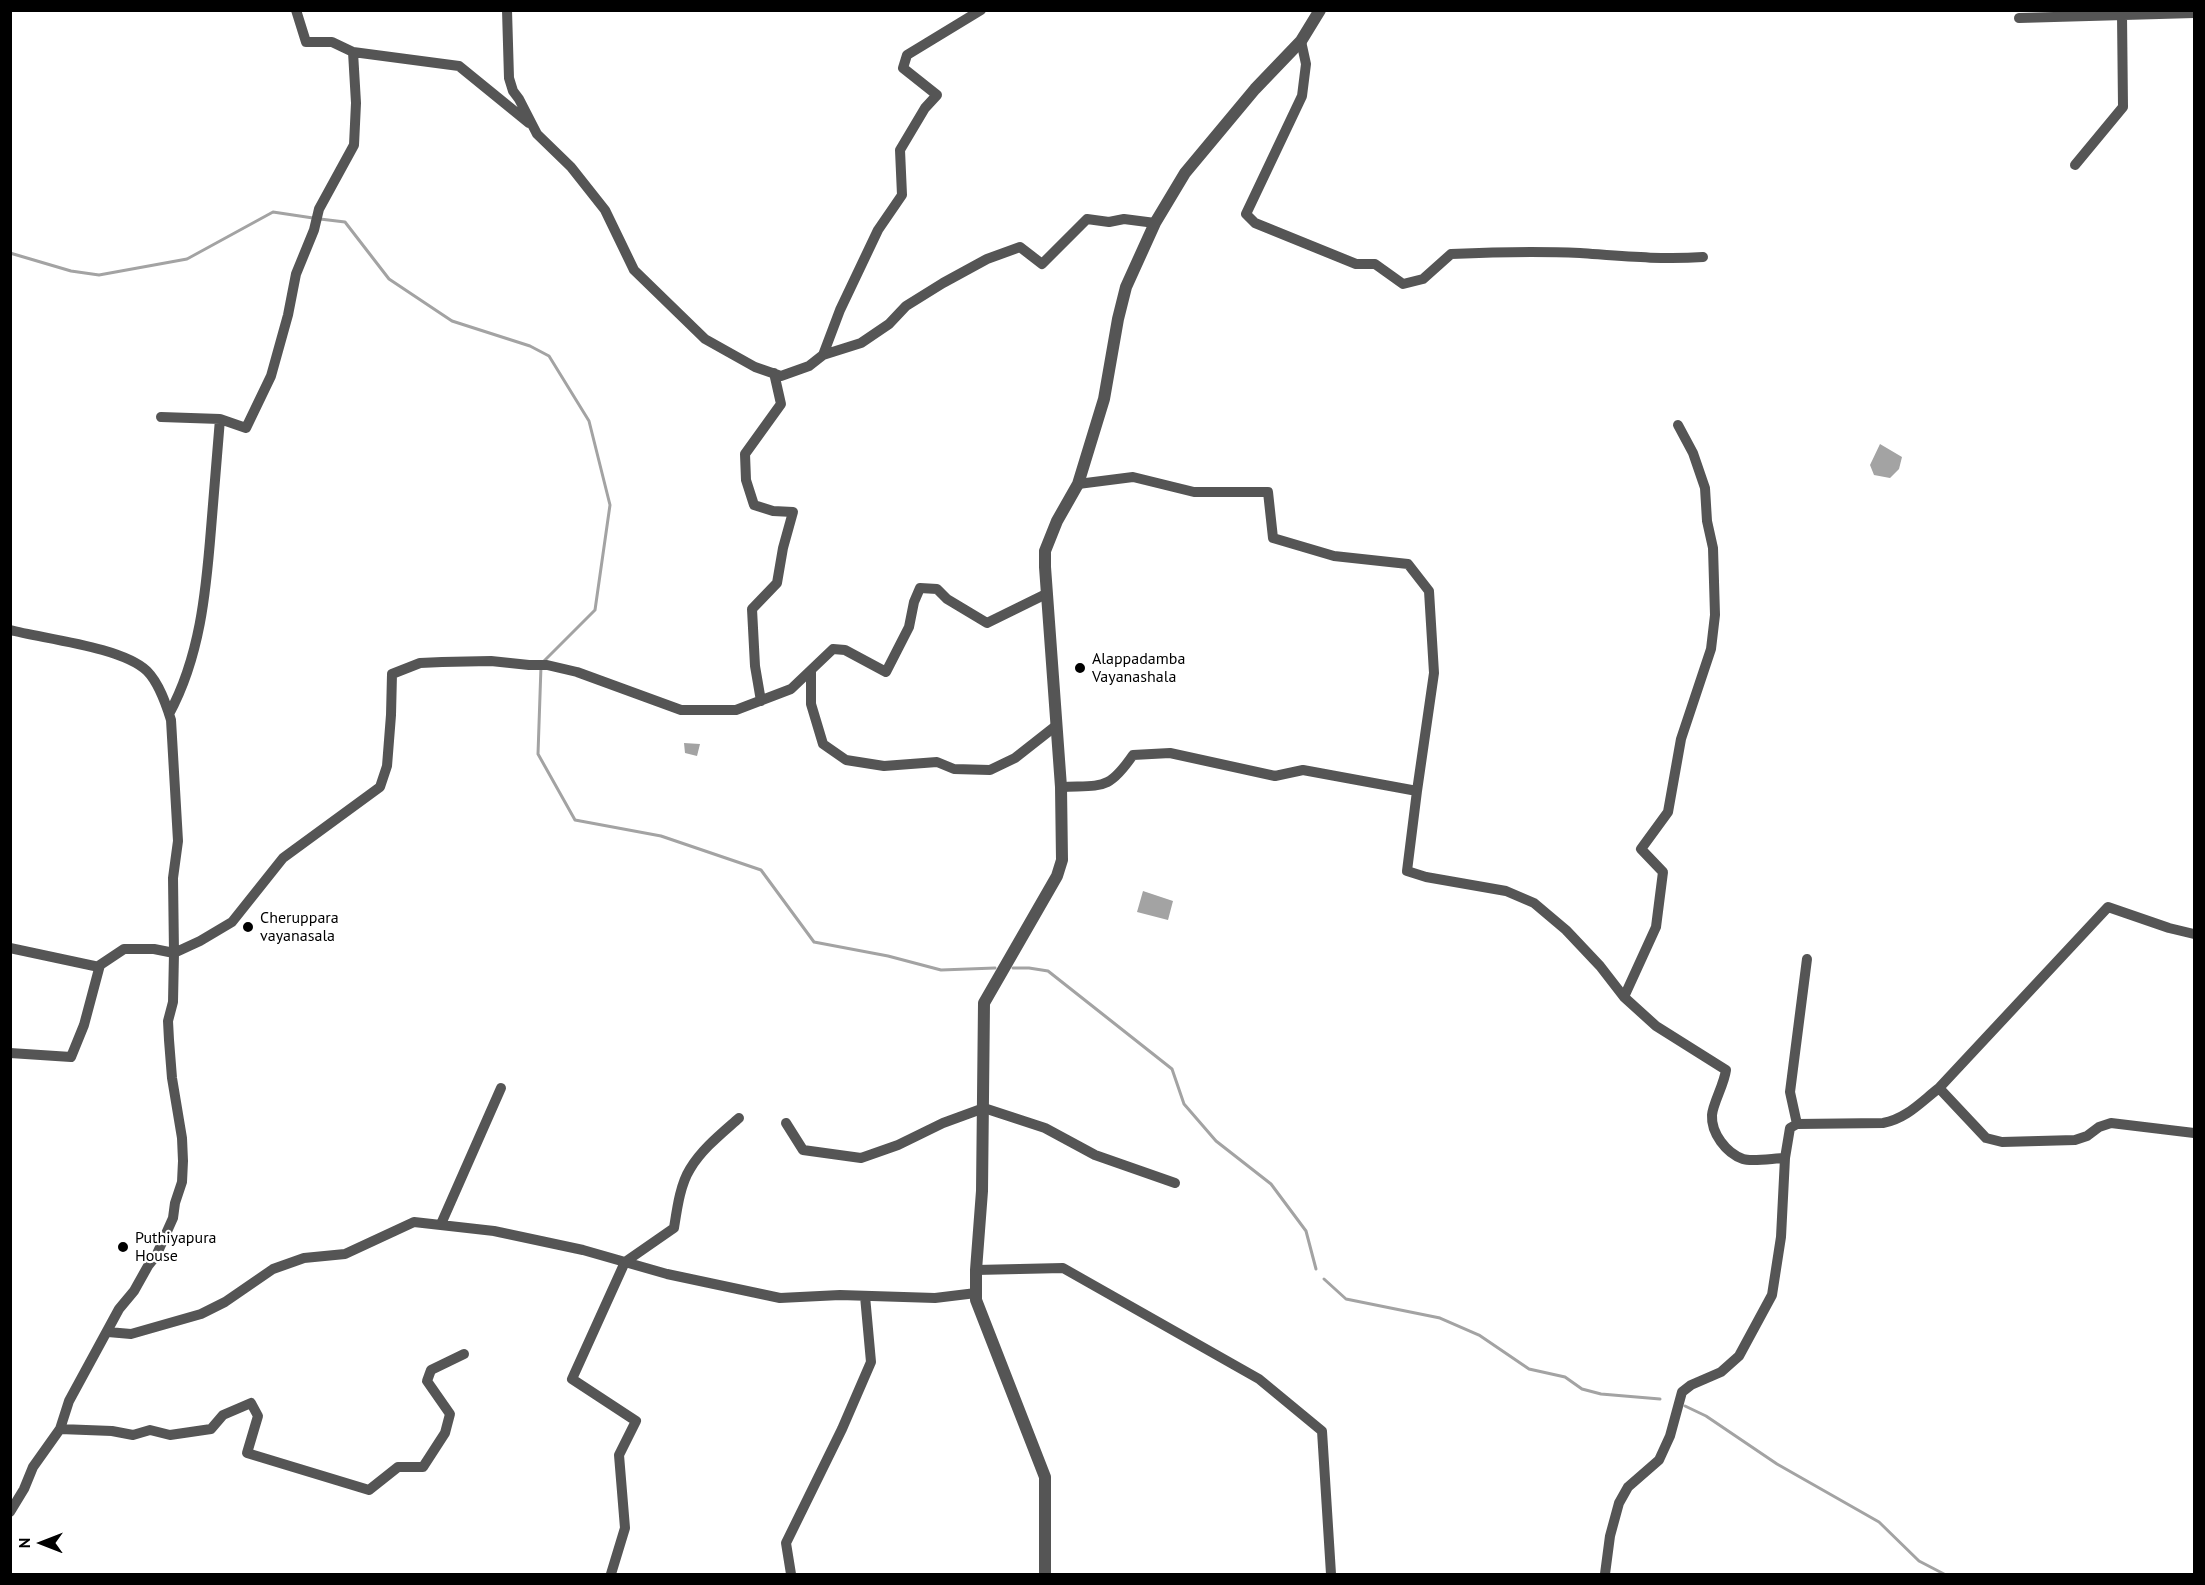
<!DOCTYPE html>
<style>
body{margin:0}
#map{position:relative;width:2205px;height:1585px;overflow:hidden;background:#fff;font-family:"PT Sans",sans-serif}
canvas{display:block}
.frame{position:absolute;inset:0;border:12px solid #000;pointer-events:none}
.north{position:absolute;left:12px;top:1513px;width:60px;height:60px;-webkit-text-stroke:4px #fff;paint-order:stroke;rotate:270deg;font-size:16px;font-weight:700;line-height:24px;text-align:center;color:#000}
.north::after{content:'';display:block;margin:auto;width:21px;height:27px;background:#000;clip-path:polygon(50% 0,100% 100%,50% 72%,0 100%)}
</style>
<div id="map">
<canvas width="2205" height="1585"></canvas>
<div class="frame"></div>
<div class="north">N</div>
</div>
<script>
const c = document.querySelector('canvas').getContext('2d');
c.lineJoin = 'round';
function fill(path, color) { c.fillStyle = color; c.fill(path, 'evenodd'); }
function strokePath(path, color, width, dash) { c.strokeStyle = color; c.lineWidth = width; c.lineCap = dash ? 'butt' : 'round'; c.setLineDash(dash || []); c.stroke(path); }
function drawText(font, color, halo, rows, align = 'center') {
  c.font = font + ' "PT Sans",sans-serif'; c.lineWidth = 4.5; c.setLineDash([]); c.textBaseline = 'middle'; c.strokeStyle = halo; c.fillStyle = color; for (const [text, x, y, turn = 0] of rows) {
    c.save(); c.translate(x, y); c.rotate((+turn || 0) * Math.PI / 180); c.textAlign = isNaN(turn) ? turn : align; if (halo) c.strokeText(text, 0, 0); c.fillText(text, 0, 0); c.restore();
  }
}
fill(new Path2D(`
 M1880 444 1902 457 1899 469 1890 478 1874 475 1870 465Z
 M684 743 700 744 697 756 685 753Z
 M1143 891 1173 901 1168 920 1137 912Z`), '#a3a3a3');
strokePath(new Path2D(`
 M320 219 345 222 389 279 452 321 530 346 549 356 589 421 610 505 595 610 544 661
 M10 253 71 271 99 275 187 259 273 212 313 218
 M541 666 538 754 575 820 661 836 761 870 814 942 888 956 941 970 995 968
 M1013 968H1029L1048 971 1172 1069 1184 1104 1216 1141 1271 1184 1306 1231 1316 1269
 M1324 1279 1346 1299 1440 1318 1479 1335 1529 1369 1565 1377 1582 1389 1601 1394 1660 1399
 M1685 1406 1706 1416 1777 1464 1879 1522 1919 1561 1944 1574`), '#a3a3a3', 3);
strokePath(new Path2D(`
 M507 10 509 78 513 91 519 99 537 134 571 167 605 210 634 270 705 339 755 367 781 376 809 366 823 355 861 343 889 324 906 306 943 283 987 259 1020 247 1042 264 1087 219 1109 222 1124 219 1155 223
 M2019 18 2194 13
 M1301 41 1306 64 1302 96 1246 214 1255 223 1356 264H1375L1403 284 1423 279 1451 254C1493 252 1537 251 1580 253 1622 256 1661 260 1703 257
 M353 52 459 66 529 123
 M2075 165 2123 107 2122 15
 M823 355 840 310 878 230 902 195 900 150 925 108 937 95 903 68 907 55 981 10
 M161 417 220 419C217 456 214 492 211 529 206 592 200 657 169 714
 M220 419 246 428 271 376 288 315 296 274 314 230 319 209 354 145 356 103 353 52 332 42H306L296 10
 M1078 484 1133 477 1194 492H1268L1273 538 1334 556 1408 564 1429 591 1434 673 1417 791
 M10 630C45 639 122 647 147 671 159 683 166 704 171 720L178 841 173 878 174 953 200 941 232 922 283 858 380 787 387 766 391 715 392 674 420 663 442 662 491 661 529 665H547L577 672 681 710H736L791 689 833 649 845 650 886 672 909 627 914 602 920 588 937 589 947 599 987 623 1046 594
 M811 671V704L823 744 846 760 884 766 937 762 954 769 990 770 1015 758 1057 725
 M761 701 755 666 752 609 777 583 783 548 793 512 773 511 754 505 746 480 745 454 781 404 774 373
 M1061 787C1103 785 1108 791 1133 755L1170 753 1275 776 1303 770 1417 791 1407 871 1426 877 1506 891 1534 903 1566 930 1600 966 1624 997 1656 1026 1726 1070C1724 1085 1713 1103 1712 1115 1711 1133 1726 1153 1743 1159 1752 1162 1775 1158 1785 1158
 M10 948 99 967
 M1624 997 1656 927 1663 872 1641 849 1668 812 1681 739 1711 649 1715 615 1713 548 1707 521 1705 488 1693 453 1678 425
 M10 1053 71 1057 84 1025 100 965 124 949H154L174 953 173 1002 168 1021 169 1040 172 1078 182 1138 183 1161 182 1182 175 1203 173 1218 156 1256 148 1266 134 1291 119 1309 69 1401 60 1429 33 1467 24 1489 10 1512
 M1939 1088 1986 1138 2002 1142 2075 1140 2087 1136 2099 1127 2111 1123 2194 1133
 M786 1123 803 1150 861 1158 898 1145 943 1123 984 1108 1045 1128 1095 1155 1175 1183
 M1797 1124 1790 1092 1807 959
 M441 1224 501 1088
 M976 1270 1063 1268 1259 1379 1322 1431 1331 1574
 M108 1332 131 1334 201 1314 225 1302 273 1269 304 1258 345 1254 414 1222 494 1231 583 1250 667 1274 780 1298 840 1295 935 1298 976 1293
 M60 1429 112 1431 133 1435 150 1430 170 1435 211 1429 223 1415 251 1403 258 1416 247 1453 369 1490 398 1467H423L445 1433 450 1414 427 1381 431 1370 464 1354
 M611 1574 625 1528 619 1455 636 1421 572 1379 625 1262 674 1228C677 1209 680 1185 690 1169 702 1149 721 1134 739 1118
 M791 1574 786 1543 842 1429 871 1362 865 1296
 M1605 1574 1610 1536 1619 1503 1628 1487 1659 1460 1670 1436 1682 1392 1691 1385 1721 1372 1739 1356 1772 1295 1781 1237 1785 1158 1790 1128 1797 1124 1883 1123C1906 1119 1921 1102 1939 1088L2108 907 2169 928 2194 934`), '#555', 10);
strokePath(new Path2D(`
 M1045 1574V1477L976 1300V1270L982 1191 984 1003 1057 876 1062 860 1061 787 1045 567V551L1057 521 1078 484 1104 399 1118 319 1126 287 1155 223 1185 173 1255 89 1301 41 1320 10`), '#555', 12);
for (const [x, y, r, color] of [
 [1080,668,6,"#000"],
 [248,927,6,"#000"],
 [123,1247,6,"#000"]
]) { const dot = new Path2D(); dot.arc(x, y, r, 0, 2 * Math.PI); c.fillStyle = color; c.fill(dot); strokePath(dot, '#fff', 2); }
drawText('16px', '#000', '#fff', [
 ["Alappadamba",1092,659],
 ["Vayanashala",1092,677],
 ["Cheruppara",260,918],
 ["vayanasala",260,936],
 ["Puthiyapura",135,1238],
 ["House",135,1256]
], 'left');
</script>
